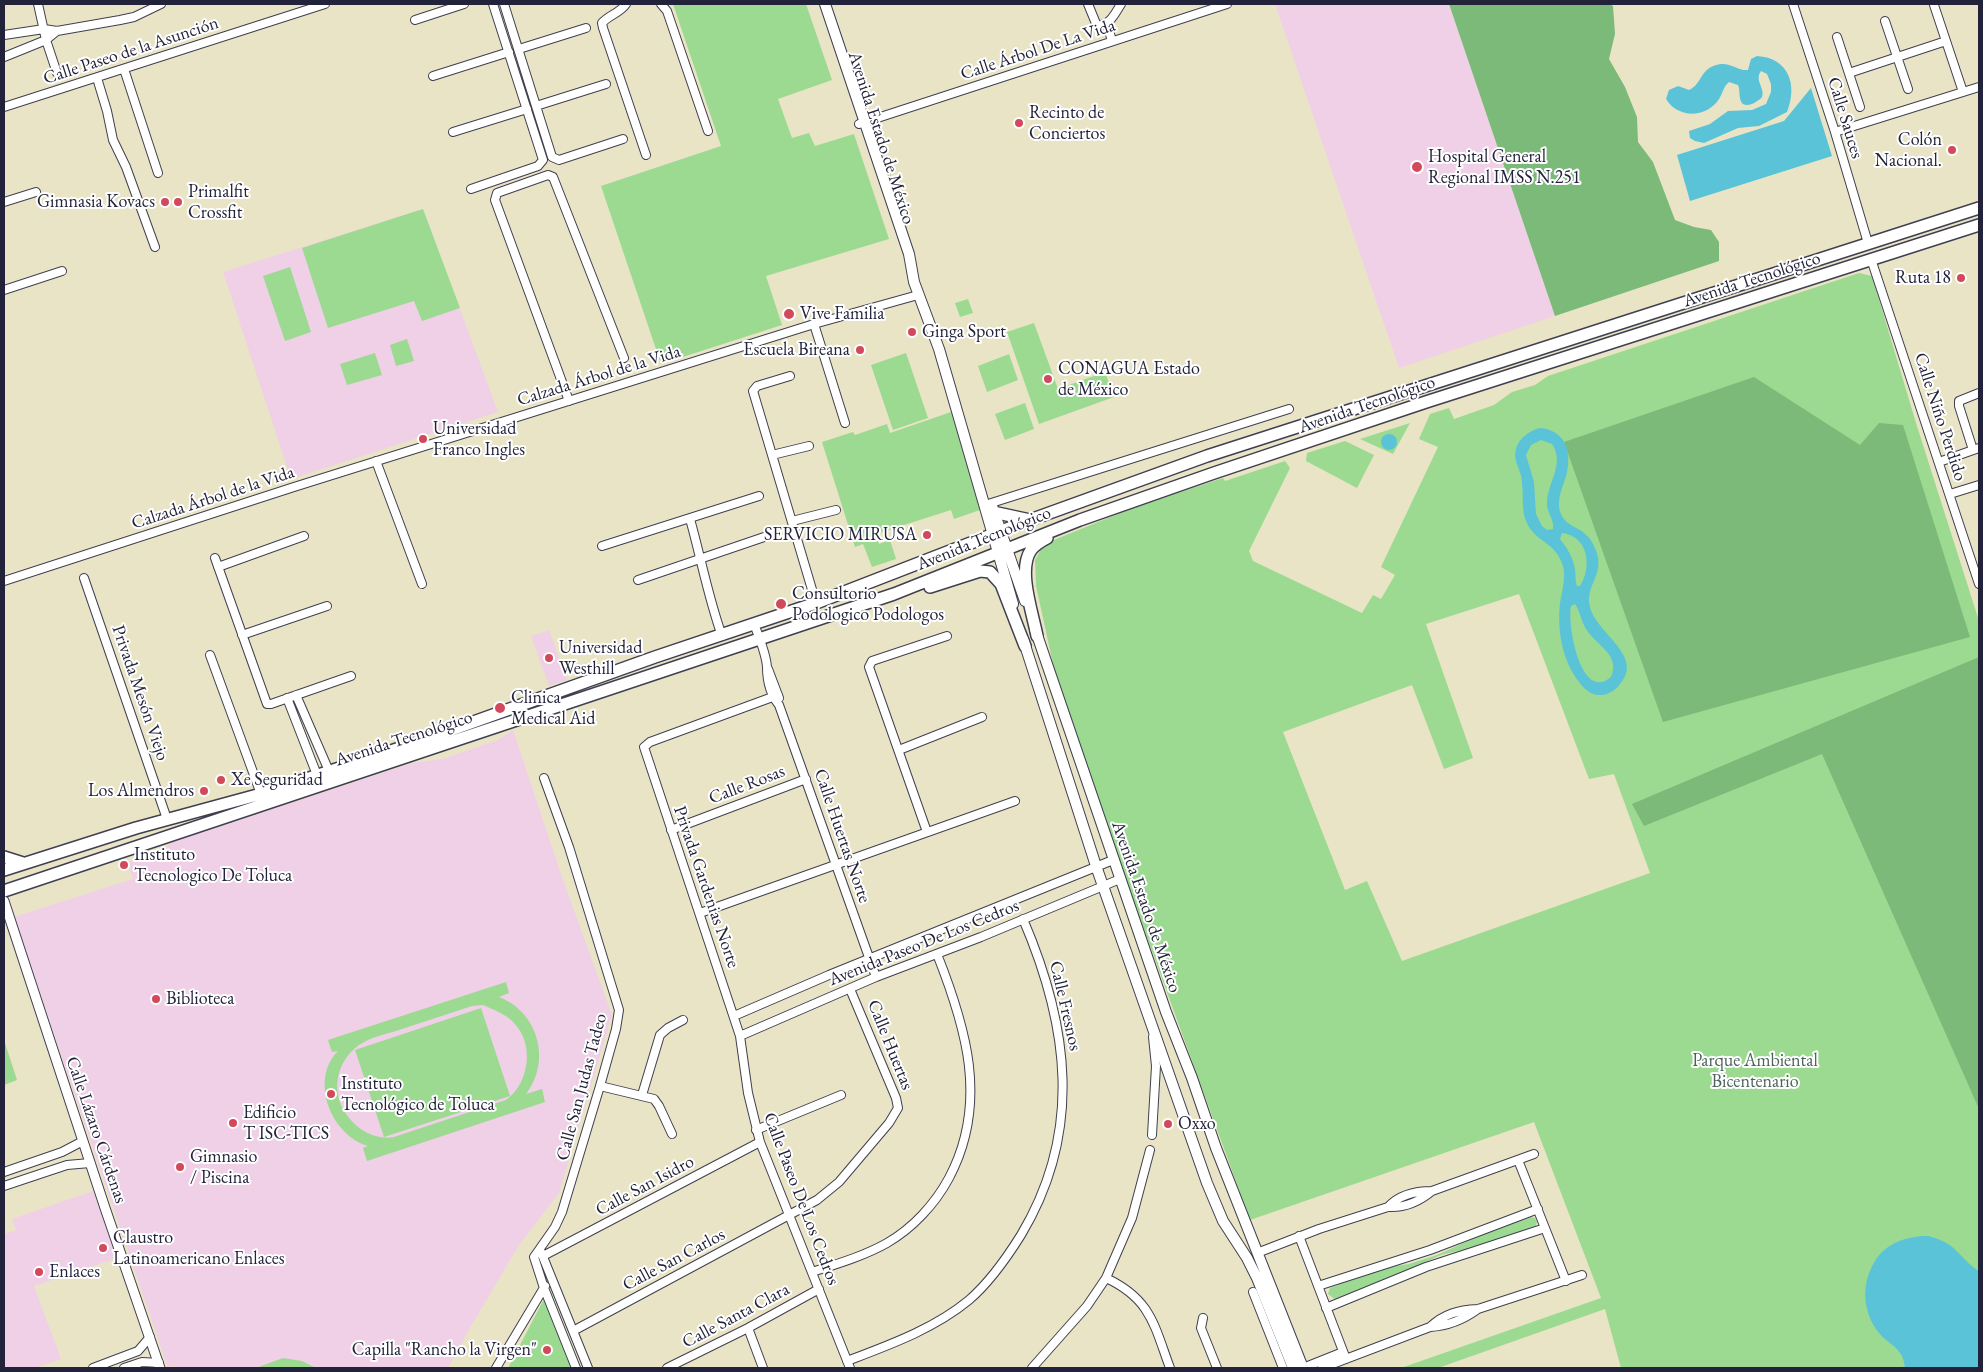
<!DOCTYPE html>
<meta charset="utf-8">
<style>
body{margin:0}
#map{position:relative;width:1983px;height:1372px;overflow:hidden;background:#e9e4c5;font-family:"EB Garamond",serif}
canvas{display:block}
.frame{position:absolute;inset:0;border:5px solid #22223b;pointer-events:none}
</style>
<div id="map">
<canvas width="1983" height="1372"></canvas>
<div class="frame"></div>
</div>
<script>
const c = document.querySelector('canvas').getContext('2d');
c.lineJoin = 'round';
function fill(path, color) { c.fillStyle = color; c.fill(path, 'evenodd'); }
function strokePath(path, color, width, dash) { c.strokeStyle = color; c.lineWidth = width; c.lineCap = dash ? 'butt' : 'round'; c.setLineDash(dash || []); c.stroke(path); }
function drawText(font, color, halo, rows, align = 'center') {
  c.font = font + ' "EB Garamond",serif'; c.lineWidth = 4; c.setLineDash([]); c.textBaseline = 'middle'; c.strokeStyle = halo; c.fillStyle = color; for (const [text, x, y, turn = 0] of rows) {
    c.save(); c.translate(x, y); c.rotate((+turn || 0) * Math.PI / 180); c.textAlign = isNaN(turn) ? turn : align; if (halo) c.strokeText(text, 0, 0); c.fillText(text, 0, 0); c.restore();
  }
}
fill(new Path2D(`
 M1275 4H1449L1555 316 1399 368Z
 M423 209 498 412 291 479 223 272Z
 M549 630 567 680 549 686 531 636Z
 M513 730 563 880 612 1015 559 1193 519 1245 467 1333 448 1368H176L175 1366 168 1368 14 917 133 879 127 862 162 851 173 842 412 763 442 759 498 740Z
 M93 1191 117 1258 34 1286 61 1359 35 1368H4V1234L16 1230 12 1219Z`), '#efd0e7');
fill(new Path2D(`
 M673 4H806L832 80 778 99 792 138 809 133 815 146 854 134 889 239 766 276 782 325 661 364 601 186 721 146Z
 M879 157 888 166 906 221 908 242Z
 M423 209 460 308 422 321 414 301 328 328 302 248Z
 M290 267 311 332 285 341 263 276Z
 M1859 273 1872 276 1916 423 1979 621V1368H1621L1605 1309 1438 1368H1401L1601 1298 1534 1122 1250 1220 1114 847 1053 664 1036 586 1035 560 1044 544 1130 509 1223 478 1225 481 1285 461 1290 468 1249 551 1253 561 1362 613 1373 595 1381 599 1395 575 1381 567 1438 447 1419 439 1430 414 1449 408 1454 419 1494 405 1512 392 1535 385 1548 376ZM1519 594 1589 779 1614 774 1650 873 1402 961 1367 881 1345 890 1283 732 1412 685 1444 769 1473 758 1426 624Z
 M968 299 973 313 960 317 955 303Z
 M1034 323 1058 389 1105 372 1114 397 1039 424 1007 332Z
 M407 339 414 361 396 366 390 345Z
 M375 353 382 375 347 385 340 364Z
 M906 353 928 418 893 430 871 365Z
 M1009 354 1018 380 987 392 978 366Z
 M1025 403 1034 429 1005 440 995 414Z
 M954 411 980 510 954 519 951 510 876 534 879 544 890 540 896 559 872 567 863 544 855 547 822 442 853 432 855 435 887 424 890 433Z
 M1410 423 1393 454 1360 439Z
 M1345 441 1374 455 1357 488 1306 461 1307 453Z
 M506 982 509 993 499 997C538 1012 552 1061 526 1094L542 1089 545 1102 367 1161 363 1148 368 1146C331 1135 309 1080 338 1051L332 1052 328 1040ZM483 1005C494 1010 506 1014 514 1023 535 1044 529 1084 506 1100L394 1137C378 1140 360 1132 350 1119 330 1096 334 1063 359 1045 371 1037 386 1034 399 1030 423 1022 448 1014 472 1006Z
 M481 1008 510 1096 384 1137 355 1050Z
 M4 1040 17 1080 4 1085Z
 M1531 1217 1535 1218 1537 1222 1535 1228 1489 1244 1441 1255 1384 1281 1336 1300 1328 1294 1330 1288 1381 1268 1409 1264 1437 1255 1490 1231Z
 M545 1297 574 1368H508Z
 M283 1358 302 1361 316 1368H256Z`), '#9bda90');
fill(new Path2D(`
 M1449 4H1610L1613 6 1615 34 1609 59 1625 87 1637 117 1638 142 1653 162 1675 220 1694 227 1711 230 1719 242V261L1555 316Z
 M1754 377 1860 445 1879 423 1903 425 1970 637 1663 722 1564 442Z
 M1979 657V1109L1822 754 1644 826 1632 804Z`), '#7cba7a');
fill(new Path2D(`
 M1757 56C1789 58 1798 85 1787 112L1759 126 1738 128 1704 143 1695 141 1690 138 1689 131 1710 124 1728 111 1752 110 1766 104 1771 92V84L1767 74 1761 71C1754 81 1765 87 1762 97 1757 103 1742 111 1740 98 1739 93 1740 90 1738 85L1729 82C1723 87 1723 93 1719 99 1707 118 1678 119 1666 99L1669 90 1678 86 1689 90C1703 84 1699 67 1721 64 1731 63 1739 71 1748 70L1751 59Z
 M1811 88 1832 156 1690 201 1677 155 1784 121Z
 M1540 428C1564 430 1572 450 1567 472 1564 486 1554 501 1562 516 1569 529 1586 527 1594 546 1608 574 1584 584 1590 607 1596 633 1645 656 1620 684 1616 690 1608 695 1601 695 1592 696 1584 689 1579 682 1562 660 1557 630 1560 603 1562 591 1566 578 1563 566 1556 543 1539 543 1529 527 1520 512 1524 498 1522 483 1522 475 1518 468 1516 461 1512 444 1525 432 1540 428ZM1541 440 1552 444C1565 463 1548 482 1547 502 1546 512 1555 520 1553 529L1547 530 1542 526 1536 514 1534 482 1526 455 1531 445ZM1562 533C1589 536 1592 568 1580 586H1577C1575 581 1576 575 1575 569 1573 557 1567 548 1560 539ZM1575 604C1580 611 1581 621 1586 629 1596 645 1621 655 1611 677 1581 703 1567 625 1571 606Z
 M1381 442a8 8 0 1 1 16 0a8 8 0 1 1-16 0Z
 M1928 1236C1958 1243 1957 1257 1979 1271V1368H1905C1903 1347 1890 1346 1879 1333 1862 1312 1861 1283 1875 1261 1886 1243 1907 1236 1928 1236Z`), '#5bc3d7');
const minor = new Path2D(`
 M38 4 46 40 57 73
 M504 4 552 157 559 160 623 139
 M626 4C620 13 609 15 602 23L603 28 646 155
 M661 4 667 11 708 131
 M1088 4 1097 26C1111 24 1114 15 1121 4
 M1793 4 1835 132 1868 243
 M1934 5 1963 92
 M415 20 464 4
 M1885 21 1908 89
 M1107 24 1112 41
 M4 35 44 29 57 31 120 20 134 17 161 4
 M1837 37 1860 107
 M519 49 586 28
 M4 57 46 40 57 31
 M124 69 158 173
 M1849 73 1946 41
 M433 76 509 52
 M97 78 107 111 113 140 126 167 155 247
 M536 106 606 84
 M4 107 325 4
 M859 124 1227 4
 M453 132 527 109
 M1835 132 1979 87
 M471 189 538 166 543 160 493 4
 M4 202 36 192
 M1871 259 1979 584
 M4 290 62 271
 M814 324 845 423
 M790 376 757 386 753 391 816 603
 M569 401 495 200 497 193 548 175 553 177 624 358
 M1973 450 1959 406V401L1979 393
 M772 455 809 446
 M376 461 422 584
 M1939 462 1979 448
 M1950 494 1979 485
 M985 505 1289 409
 M690 519C701 558 708 597 722 636
 M792 521 836 510
 M602 546 759 496
 M215 558 267 704H271L351 676
 M218 567 304 536
 M84 578 167 819
 M638 580 773 534
 M4 581 294 487 814 324 918 295
 M754 624C759 637 766 653 767 667 767 681 770 694 779 705L876 977
 M242 635 327 606
 M210 655 261 794
 M768 669 779 698
 M296 695 329 771
 M778 695 650 742 644 747 740 1036 748 1093 760 1142 850 1368
 M287 698 317 775
 M899 750 982 717
 M544 778 569 847 619 1010 616 1029 600 1086 562 1212 555 1227 534 1257 544 1288 576 1368
 M671 830 806 779
 M927 832 869 667 872 661 947 636
 M700 913 1015 801
 M734 1016 829 975 1113 860
 M740 1036 876 977 981 937 1120 879
 M600 1086 654 1099 659 1106 672 1134
 M642 1095 660 1035 668 1028 683 1020
 M756 1130 841 1095
 M1152 1135 1156 1066 1153 1037
 M1518 1160 1566 1281
 M4 1172 62 1152 83 1141
 M4 1186 67 1165 90 1163
 M1388 1207C1399 1195 1415 1191 1432 1191L1534 1154
 M1299 1236 1346 1359
 M541 1252 588 1368
 M1257 1253 1319 1229 1388 1207C1404 1208 1420 1201 1432 1191
 M543 1256 760 1142
 M812 1272C837 1264 864 1256 887 1243 913 1228 935 1204 949 1178 989 1103 966 1027 937 954
 M1106 1278C1151 1299 1154 1325 1170 1368
 M1318 1286 1430 1250 1538 1209
 M1253 1292 1283 1368
 M1326 1308 1426 1267 1545 1228
 M1203 1318 1201 1328 1217 1368
 M1430 1327C1444 1314 1458 1310 1478 1309L1582 1275
 M748 1328 763 1368
 M573 1331 817 1200 839 1182 889 1123 898 1108 896 1098 850 989
 M847 1361C889 1345 934 1329 969 1300 990 1282 1006 1259 1021 1235 1083 1132 1069 1026 1023 919
 M93 1368 138 1351 150 1337
 M124 1368 142 1362 159 1363
 M496 1368 545 1286
 M667 1368 748 1328 819 1289
 M1032 1368 1087 1306 1106 1278 1132 1218 1150 1150
 M1303 1368 1343 1352
 M1322 1368 1430 1327C1448 1326 1463 1320 1478 1309`);
const tertiary = new Path2D(`
 M4 901 105 1208 160 1368`);
const secondary = new Path2D(`
 M825 4 909 254 914 282 939 349 1013 604
 M992 506 1025 601
 M1035 629 1166 1012 1192 1078 1216 1148 1303 1368
 M1023 639 1096 866 1207 1183 1223 1221 1247 1258 1257 1278 1293 1368`);
const primary = new Path2D(`
 M993 512 1030 520
 M930 587 980 571 990 572 1001 584 1025 646
 M1037 636C1033 614 1017 570 1031 550 1035 545 1041 541 1047 538
 M4 857 23 863
 M4 870 136 828 261 794 409 745 655 657 816 603 1030 520 1207 456 1979 208
 M4 891 894 594 1080 520 1214 473 1426 402 1979 225`);
strokePath(minor, '#403f50', 10);
strokePath(tertiary, '#403f50', 11);
strokePath(secondary, '#403f50', 12);
strokePath(primary, '#403f50', 14);
strokePath(minor, '#fff', 8);
strokePath(tertiary, '#fff', 9);
strokePath(secondary, '#fff', 10);
strokePath(primary, '#fff', 11);
for (const [x, y, r, color] of [
 [1019,123,5,"#d1495b"],
 [1952,150,5,"#d1495b"],
 [1417,167,6,"#d1495b"],
 [165,202,5,"#d1495b"],
 [178,202,5,"#d1495b"],
 [1961,278,5,"#d1495b"],
 [789,314,6,"#d1495b"],
 [912,332,5,"#d1495b"],
 [860,350,5,"#d1495b"],
 [1048,379,5,"#d1495b"],
 [423,439,5,"#d1495b"],
 [927,535,5,"#d1495b"],
 [781,604,6,"#d1495b"],
 [549,658,5,"#d1495b"],
 [500,708,6,"#d1495b"],
 [221,780,5,"#d1495b"],
 [204,791,5,"#d1495b"],
 [124,865,5,"#d1495b"],
 [156,999,5,"#d1495b"],
 [331,1094,5,"#d1495b"],
 [233,1123,5,"#d1495b"],
 [1168,1124,5,"#d1495b"],
 [180,1167,5,"#d1495b"],
 [103,1248,5,"#d1495b"],
 [39,1272,5,"#d1495b"],
 [547,1350,5,"#d1495b"]
]) { const dot = new Path2D(); dot.arc(x, y, r, 0, 2 * Math.PI); c.fillStyle = color; c.fill(dot); strokePath(dot, '#fff', 2); }
drawText('18px', '#22223b', '#fff', [
 ["Calle Árbol De La Vida",1038,50,-18],
 ["Calle Paseo de la Asunción",131,51,-18],
 ["Calle Sauces",1845,118,73],
 ["Avenida Estado de México",881,138,72],
 ["Avenida Tecnológico",1752,280,-18],
 ["Calzada Árbol de la Vida",599,376,-17],
 ["Avenida Tecnológico",1367,405,-19],
 ["Calle Niño Perdido",1940,417,72],
 ["Calzada Árbol de la Vida",213,498,-18],
 ["Avenida Tecnológico",984,539,-22],
 ["Privada Mesón Viejo",140,693,71],
 ["Avenida Tecnológico",404,739,-18],
 ["Calle Rosas",747,785,-21],
 ["Calle Huertas Norte",842,836,71],
 ["Privada Gardenias Norte",706,887,71],
 ["Avenida Estado de México",1146,907,71],
 ["Avenida Paseo De Los Cedros",924,943,-22],
 ["Calle Fresnos",1065,1006,77],
 ["Calle Huertas",890,1045,68],
 ["Calle San Judas Tadeo",582,1087,-75],
 ["Calle Lázaro Cárdenas",96,1130,71],
 ["Calle San Isidro",645,1186,-28],
 ["Calle Paseo De Los Cedros",801,1199,69],
 ["Calle San Carlos",674,1260,-28],
 ["Calle Santa Clara",736,1316,-28]
]);
drawText('18px', '#22223b', '#fff', [
 ["Recinto de",1029,113],
 ["Conciertos",1029,134],
 ["Colón",1942,140,"right"],
 ["Nacional.",1942,161,"right"],
 ["Hospital General",1428,157],
 ["Regional IMSS N.251",1428,178],
 ["Primalfit",188,192],
 ["Crossfit",188,213],
 ["Gimnasia Kovacs",155,202,"right"],
 ["Ruta 18",1951,278,"right"],
 ["Vive Familia",800,314],
 ["Ginga Sport",922,332],
 ["Escuela Bireana",850,350,"right"],
 ["CONAGUA Estado",1058,369],
 ["de México",1058,390],
 ["Universidad",433,429],
 ["Franco Ingles",433,450],
 ["SERVICIO MIRUSA",917,535,"right"],
 ["Consultorio",792,594],
 ["Podologico Podologos",792,615],
 ["Universidad",559,648],
 ["Westhill",559,669],
 ["Clinica",511,698],
 ["Medical Aid",511,719],
 ["Xe Seguridad",231,780],
 ["Los Almendros",194,791,"right"],
 ["Instituto",134,855],
 ["Tecnologico De Toluca",134,876],
 ["Biblioteca",166,999],
 ["Instituto",341,1084],
 ["Tecnológico de Toluca",341,1105],
 ["Edificio",243,1113],
 ["T ISC-TICS",243,1134],
 ["Oxxo",1178,1124],
 ["Gimnasio",190,1157],
 ["/ Piscina",190,1178],
 ["Claustro",113,1238],
 ["Latinoamericano Enlaces",113,1259],
 ["Enlaces",49,1272],
 ["Capilla \"Rancho la Virgen\"",537,1350,"right"]
], 'left');
drawText('18px', '#4c6259', '#fff', [
 ["Parque Ambiental",1755,1061],
 ["Bicentenario",1755,1082]
]);
</script>
